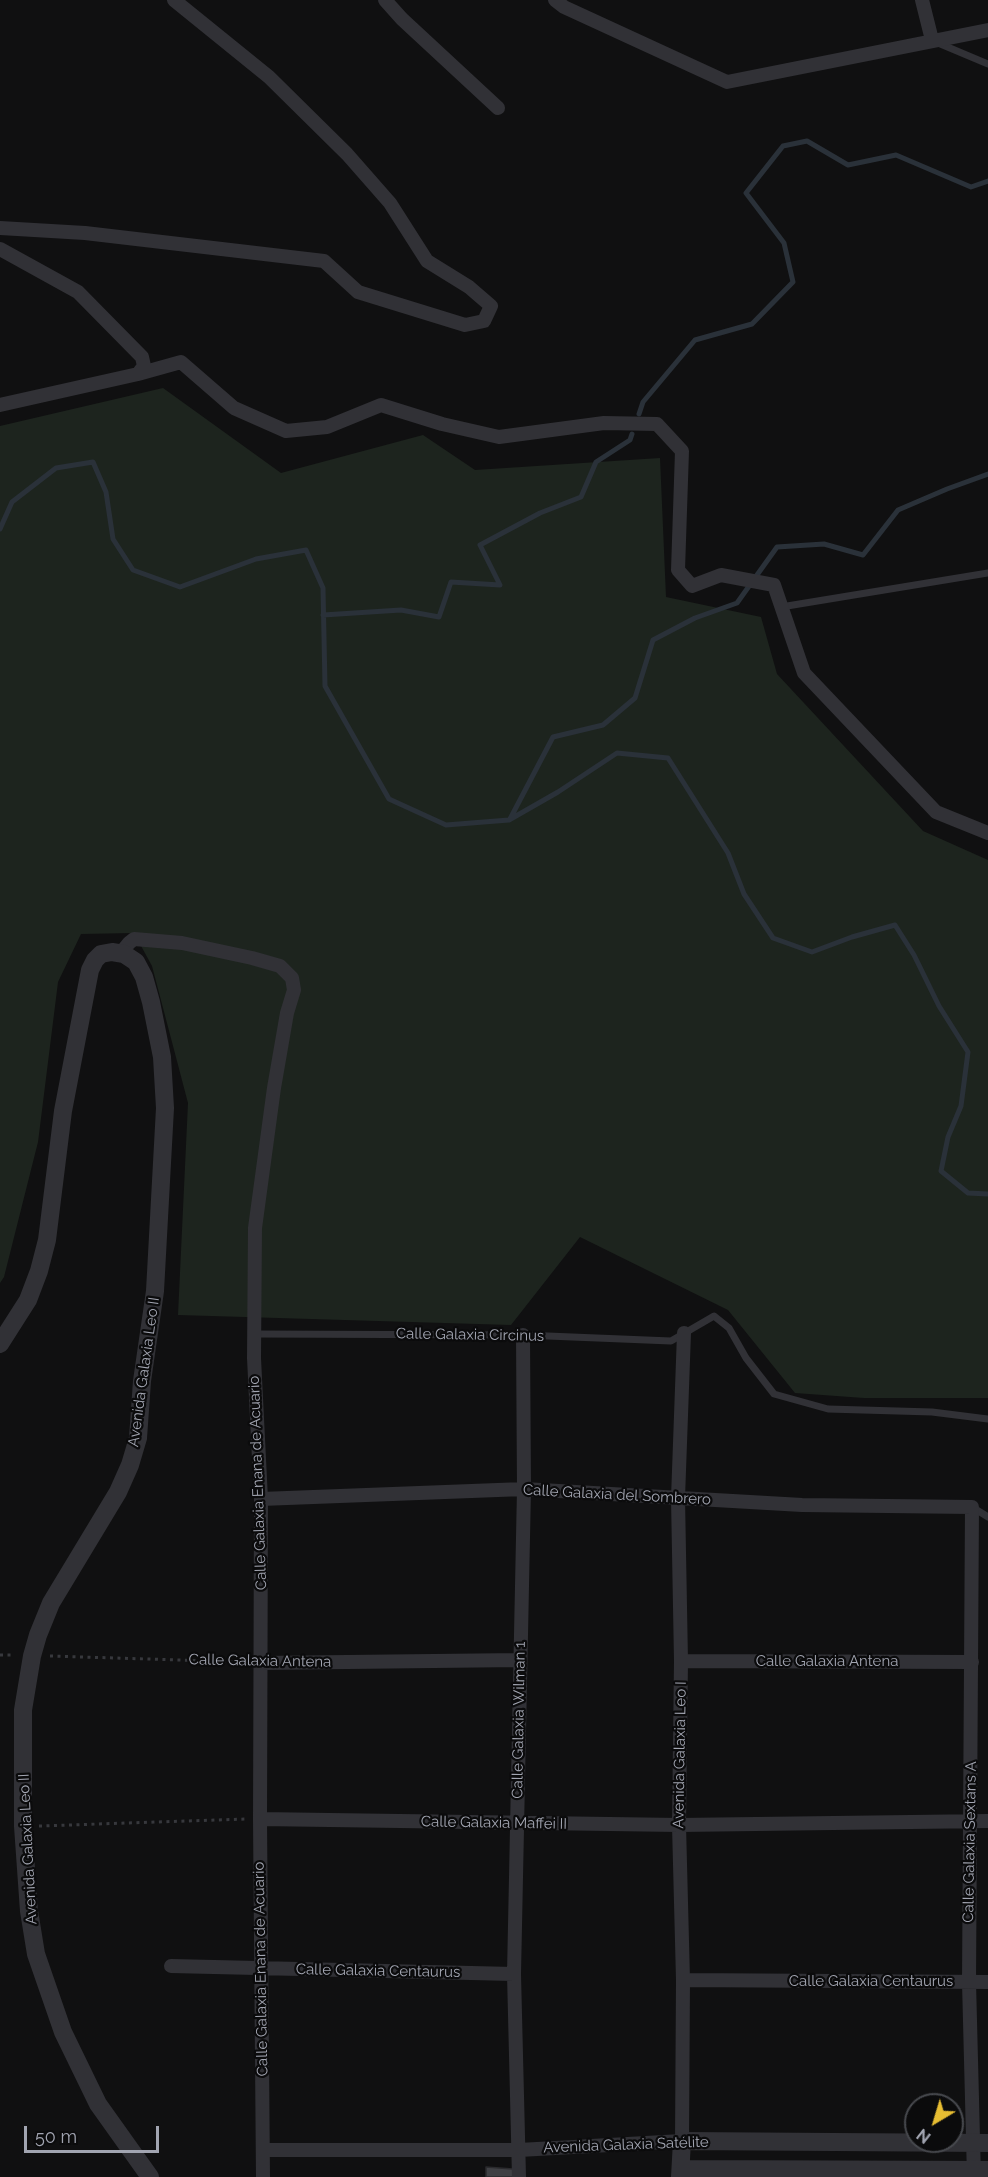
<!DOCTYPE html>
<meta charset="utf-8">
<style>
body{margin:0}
#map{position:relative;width:988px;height:2177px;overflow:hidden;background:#101011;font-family:Raleway,sans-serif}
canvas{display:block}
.north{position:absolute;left:904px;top:2093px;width:60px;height:60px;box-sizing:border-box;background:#0b0b0c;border:2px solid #47494e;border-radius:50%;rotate:218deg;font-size:16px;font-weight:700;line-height:24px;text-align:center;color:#a2a5b1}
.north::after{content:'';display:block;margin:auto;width:21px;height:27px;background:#e7bd32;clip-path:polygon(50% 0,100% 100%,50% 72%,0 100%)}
.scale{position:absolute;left:24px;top:2126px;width:135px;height:27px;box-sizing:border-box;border:3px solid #a2a5b1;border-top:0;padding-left:8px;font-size:18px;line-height:21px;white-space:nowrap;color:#a2a5b1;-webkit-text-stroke:4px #0b0b0c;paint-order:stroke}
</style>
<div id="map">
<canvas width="988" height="2177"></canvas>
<div class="north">N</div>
<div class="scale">50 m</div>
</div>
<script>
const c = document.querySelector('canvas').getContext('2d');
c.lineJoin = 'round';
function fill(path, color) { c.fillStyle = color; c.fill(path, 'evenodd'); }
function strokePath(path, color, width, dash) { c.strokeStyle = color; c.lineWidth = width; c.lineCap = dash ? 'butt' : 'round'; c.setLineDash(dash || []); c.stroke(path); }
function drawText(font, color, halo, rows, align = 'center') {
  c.font = font + ' Raleway,sans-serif'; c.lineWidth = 4.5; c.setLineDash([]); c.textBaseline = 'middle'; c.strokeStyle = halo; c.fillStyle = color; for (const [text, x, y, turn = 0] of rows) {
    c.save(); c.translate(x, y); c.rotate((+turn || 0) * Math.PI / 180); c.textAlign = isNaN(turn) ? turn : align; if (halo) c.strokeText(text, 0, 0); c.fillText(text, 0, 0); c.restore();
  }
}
fill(new Path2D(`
 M163 388 281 473 423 435 475 470 660 458 666 597 761 617 777 674 923 831 988 860V1398H864L795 1393 728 1310 580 1237 511 1325 178 1315 188 1103 152 966 134 933 81 934 58 982 38 1142 4 1277 0 1283V426Z`), '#1d241e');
strokePath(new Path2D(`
 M639 414 643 402 695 340 752 324 793 282 784 243 746 193 783 146 807 141 848 165 896 155 971 187 988 181
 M0 529 12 502 56 468 93 462 106 492 113 539 133 570 180 587 256 559 306 550 323 588 325 686 389 799 446 825 509 820 558 792 617 753 668 758 728 853 744 894 773 938 812 952 852 937 895 925 914 955 939 1006 968 1052 961 1106 948 1137 941 1171 968 1193 988 1194
 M323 615 401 610 439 617 451 582 500 585 480 545 540 513 581 497 596 462 630 440 632 434
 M510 819 553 737 603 725 635 698 653 640 695 618 737 603 777 547 824 544 863 555 898 510 947 489 988 474`), '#2a3139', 5);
const building = new Path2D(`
 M486 2167 513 2169V2177H486Z`);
fill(building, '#3f4044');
strokePath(building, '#2a2a2d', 1.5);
strokePath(new Path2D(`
 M0 1655H13
 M50 1656 244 1662
 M39 1826 246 1819`), '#37383d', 3, [3, 4.5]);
strokePath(new Path2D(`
 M938 43 988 64
 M781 607 988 573
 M254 1334 523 1335 671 1341 714 1316 729 1328 746 1358 774 1394 828 1409 932 1412 988 1419
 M972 1507 988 1517`), '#313136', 7);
strokePath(new Path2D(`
 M385 0 402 19 498 108
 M555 0 564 7 727 82 988 30
 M922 0 932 40
 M0 228 85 233 324 261 358 292 465 325 484 321 491 306 469 287 427 261 390 203 347 154 269 77 174 0
 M0 249 78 292 142 357 144 366 138 374
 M0 405 138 374 181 362 234 408 286 431 327 427 381 405 442 424 499 437 604 423 657 424 682 451 678 570 692 586 721 575 774 585 804 673 936 812 988 833
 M120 954 129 943 134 939 182 943 252 958 280 966 292 978 294 990 287 1013 274 1088 255 1228 254 1358 261 1499 260 1819 263 2177
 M261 1499 524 1489 802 1505 972 1507 969 1982 974 2177
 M681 1661 972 1662
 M261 1663 520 1660
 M260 1819 679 1825 988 1821
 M171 1966 514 1974
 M683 1980 988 1982
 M263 2150H519L682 2141 683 1980 679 1825 681 1661 678 1498 684 1333
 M519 2177 514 1974 524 1489 523 1335`), '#313136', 14);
strokePath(new Path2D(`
 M0 1344 28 1300 39 1271 47 1240 63 1111 90 970 95 960 101 954 112 952 124 954 136 962 144 977 151 1002 162 1057 165 1108 155 1291 142 1381 138 1438 130 1465 118 1492 51 1603 38 1635 32 1656 23 1710V1826L29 1911 36 1954 63 2032 98 2104 150 2177
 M682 2169 988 2170
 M680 2177 682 2141 988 2143`), '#313136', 18);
drawText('15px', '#a2a5b1', '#0b0b0c', [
 ["Calle Galaxia Circinus",470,1335,1],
 ["Avenida Galaxia Leo II",144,1372,-82],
 ["Calle Galaxia Enana de Acuario",258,1483,-92],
 ["Calle Galaxia del Sombrero",617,1495,3],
 ["Calle Galaxia Antena",260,1661,1],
 ["Calle Galaxia Antena",827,1661],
 ["Calle Galaxia Wilman 1",519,1720,-89],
 ["Avenida Galaxia Leo I",680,1755,-89],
 ["Calle Galaxia Maffei II",494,1823,1],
 ["Calle Galaxia Sextans A",970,1842,-89],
 ["Avenida Galaxia Leo II",28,1849,-93],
 ["Calle Galaxia Enana de Acuario",261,1969,-91],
 ["Calle Galaxia Centaurus",378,1971,1],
 ["Calle Galaxia Centaurus",871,1981],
 ["Avenida Galaxia Satélite",626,2145,-2]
]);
</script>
